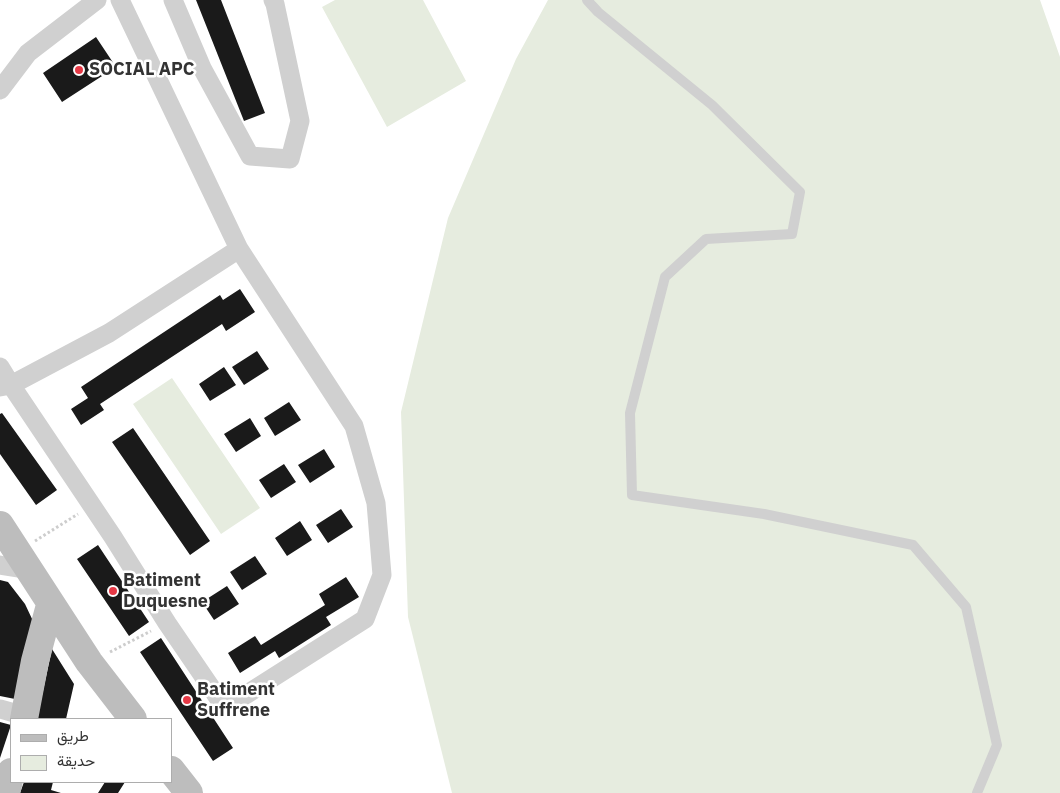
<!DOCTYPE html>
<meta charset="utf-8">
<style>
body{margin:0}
#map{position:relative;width:1060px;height:793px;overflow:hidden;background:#fff;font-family:"IBM Plex Sans",Vazirmatn,sans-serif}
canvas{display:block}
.legend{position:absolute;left:10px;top:718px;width:162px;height:65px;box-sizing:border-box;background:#fff;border:1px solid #adadad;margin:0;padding:6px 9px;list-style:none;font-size:15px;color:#333}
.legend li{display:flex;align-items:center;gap:10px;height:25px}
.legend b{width:25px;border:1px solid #adadad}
</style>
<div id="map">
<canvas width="1060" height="793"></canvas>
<ul class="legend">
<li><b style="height:6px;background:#bdbdbd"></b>طريق</li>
<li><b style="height:14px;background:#e6ecdf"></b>حديقة</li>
</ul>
</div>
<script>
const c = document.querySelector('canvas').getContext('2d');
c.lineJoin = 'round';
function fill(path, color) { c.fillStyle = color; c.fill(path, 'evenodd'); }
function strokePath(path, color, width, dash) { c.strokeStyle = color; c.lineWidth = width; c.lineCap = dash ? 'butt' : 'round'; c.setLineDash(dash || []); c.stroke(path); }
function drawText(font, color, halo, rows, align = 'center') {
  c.font = font + ' "IBM Plex Sans",sans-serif'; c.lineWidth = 5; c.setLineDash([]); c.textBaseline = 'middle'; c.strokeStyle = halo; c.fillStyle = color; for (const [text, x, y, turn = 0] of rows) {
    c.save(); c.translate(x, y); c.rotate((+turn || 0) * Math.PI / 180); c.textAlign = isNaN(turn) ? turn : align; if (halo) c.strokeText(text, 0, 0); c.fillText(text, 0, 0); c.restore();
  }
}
fill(new Path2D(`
 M335 0H423L466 81 387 127 322 7Z
 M548 0H1040L1060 57V793H452L408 617 401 412 448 218 516 59Z
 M172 378 260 508 221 534 133 404Z`), '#e6ecdf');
fill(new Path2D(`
 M196 0H221L265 113 244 121Z
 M96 37 116 67 62 102 43 73Z
 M240 289 255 312 226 331 222 324 100 404 104 410 81 425 71 409 88 398 81 387 220 295 223 300Z
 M257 351 269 369 244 385 232 367Z
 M224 367 236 385 210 401 199 384Z
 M289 402 301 420 275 436 264 418Z
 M2 413 57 490 36 505 0 454V414Z
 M250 418 261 436 236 452 224 434Z
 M133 428 210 541 190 555 112 442Z
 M324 449 335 467 310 483 298 465Z
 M284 464 296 482 271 498 259 480Z
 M341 509 353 527 328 543 316 525Z
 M300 521 312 540 287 556 275 538Z
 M98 545 149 622 129 636 77 559Z
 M255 556 267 574 242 590 230 572Z
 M346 577 359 597 326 617 331 625 279 658 275 651 240 673 228 653 255 636 261 645 325 605 319 594Z
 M0 580 8 582 25 604 33 621 15 699 0 696Z
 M227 586 239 604 214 620 202 602Z
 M161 638 233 748 213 761 140 652Z
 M52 649 74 684 66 719H37Z
 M0 722 11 725 0 758Z
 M24 782H53L51 790 61 793H20Z
 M105 782H125L118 793H98Z`), '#1a1a1a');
strokePath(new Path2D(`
 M35 541 78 514
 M110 652 151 631`), '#cdcdcd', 3, [2.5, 2.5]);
strokePath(new Path2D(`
 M587 0 598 12 712 105 800 192 792 234 706 239 665 277 630 413 632 495 764 514 913 545 966 607 997 745 977 793`), '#d0d0d0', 10);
strokePath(new Path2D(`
 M173 0 202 68 250 156 290 159 300 121 275 4 273 0
 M0 90 28 53 97 0
 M0 367 11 385 113 537 167 623 225 708 365 619 382 575 376 503 354 426 239 249
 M0 387 11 385 109 333 239 249 120 0
 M0 565 30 570
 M0 709 25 716`), '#d0d0d0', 19);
strokePath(new Path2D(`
 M0 525 89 662 133 719
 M24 719 35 661 50 605
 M171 770 189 793
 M6 793 11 772`), '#bdbdbd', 28);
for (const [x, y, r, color] of [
 [79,70,5,"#e63946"],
 [113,591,5,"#e63946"],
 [187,700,5,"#e63946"]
]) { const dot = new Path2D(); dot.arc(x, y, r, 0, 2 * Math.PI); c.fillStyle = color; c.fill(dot); strokePath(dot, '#fff', 2); }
drawText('bold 18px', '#333', '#fff', [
 ["SOCIAL APC",89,70],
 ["Batiment",123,581],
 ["Duquesne",123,602],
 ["Batiment",197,690],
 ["Suffrene",197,711]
], 'left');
</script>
